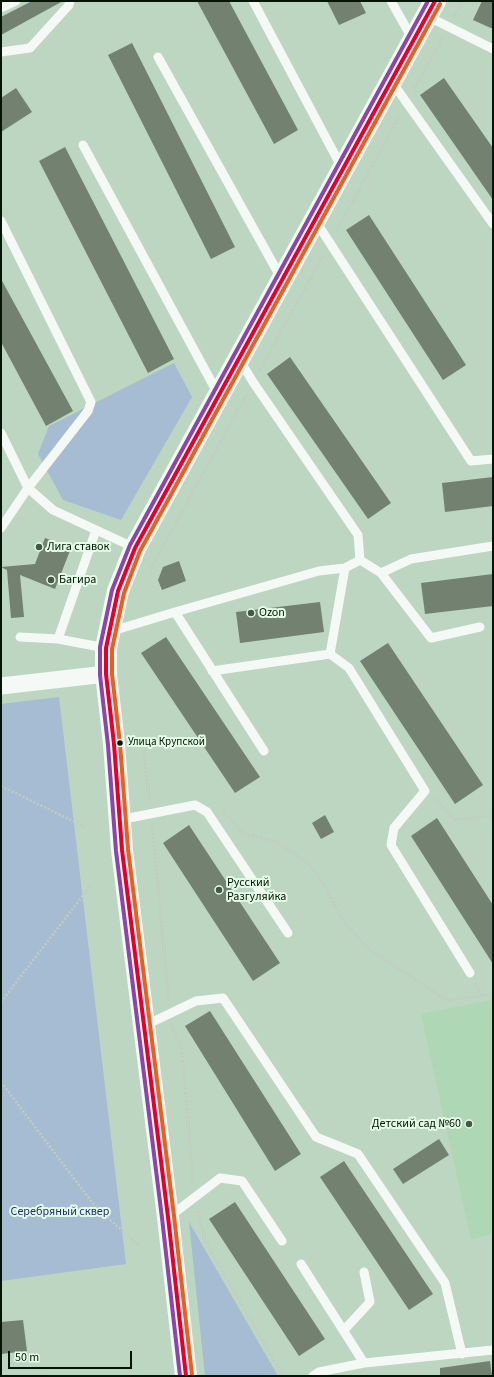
<!DOCTYPE html>
<meta charset="utf-8">
<style>
body{margin:0}
#map{position:relative;width:494px;height:1377px;overflow:hidden;background:#bcd6c1;font-family:"Source Sans 3",sans-serif}
canvas{display:block}
.frame{position:absolute;inset:0;border:2px solid #041407;pointer-events:none}
.scale{position:absolute;left:8px;top:1351px;width:124px;height:18px;box-sizing:border-box;border:2px solid #041407;border-top:0;padding-left:5px;font-size:12px;line-height:14px;white-space:nowrap;color:#041407;-webkit-text-stroke:3px #e4fce7;paint-order:stroke}
</style>
<div id="map">
<canvas width="494" height="1377"></canvas>
<div class="frame"></div>
<div class="scale">50 m</div>
</div>
<script>
const c = document.querySelector('canvas').getContext('2d');
c.lineJoin = 'round';
function fill(path, color) { c.fillStyle = color; c.fill(path, 'evenodd'); }
function strokePath(path, color, width, dash) { c.strokeStyle = color; c.lineWidth = width; c.lineCap = dash ? 'butt' : 'round'; c.setLineDash(dash || []); c.stroke(path); }
function drawText(font, color, halo, rows, align = 'center') {
  c.font = font + ' "Source Sans 3",sans-serif'; c.lineWidth = 4; c.setLineDash([]); c.textBaseline = 'middle'; c.strokeStyle = halo; c.fillStyle = color; for (const [text, x, y, turn = 0] of rows) {
    c.save(); c.translate(x, y); c.rotate((+turn || 0) * Math.PI / 180); c.textAlign = isNaN(turn) ? turn : align; if (halo) c.strokeText(text, 0, 0); c.fillText(text, 0, 0); c.restore();
  }
}
fill(new Path2D(`
 M493 1000V1234L471 1239 421 1014Z`), '#add7b5');
fill(new Path2D(`
 M174 363 192 397 121 520 63 500 38 454 49 426Z
 M59 697 126 1264 1 1281V704Z
 M189 1222 278 1376H205Z`), '#a5bcd2');
fill(new Path2D(`
 M32 1H63L1 35V17Z
 M197 1H229L298 130 274 144Z
 M327 1H360L366 13 339 25Z
 M482 1H493V29L473 20Z
 M132 43 235 247 211 259 108 55Z
 M444 78 493 148V200L420 95Z
 M16 88 32 112 1 132V98Z
 M65 147 174 359 148 373 39 161Z
 M369 215 466 365 443 380 346 230Z
 M1 279 73 411 46 426 1 342Z
 M290 357 391 503 368 519 267 374Z
 M493 477V506L445 512 442 483Z
 M45 538 71 548 55 589 20 575 24 617 11 618 7 570 1 567 35 564Z
 M179 561 186 581 162 590 158 580 163 567Z
 M493 574V606L425 614 421 583Z
 M320 602 324 632 240 643 236 612Z
 M166 637 260 777 235 793 141 653Z
 M388 643 483 785 455 804 360 661Z
 M325 815 334 832 321 839 312 823Z
 M437 818 493 905V964L411 836Z
 M189 825 280 963 253 981 163 843Z
 M210 1011 301 1154 275 1171 185 1026Z
 M439 1139 449 1155 403 1184 393 1169Z
 M344 1161 433 1294 409 1310 320 1177Z
 M235 1202 325 1339 299 1356 209 1219Z
 M23 1320 27 1351 1 1354V1322Z
 M490 1361 492 1376H440V1368Z`), '#728170');
strokePath(new Path2D(`
 M454 16 463 1
 M413 92 443 36
 M337 230 400 115
 M260 370 323 256
 M149 572 247 394
 M143 751 150 802
 M1 786 85 827
 M434 799 456 820 493 816
 M223 810 243 833 277 842 310 865 323 883 344 922 368 949 447 1000 482 996
 M152 825 169 1001
 M475 983 482 996 493 994
 M1 1002 91 885
 M172 1026 182 1050 193 1182
 M1 1082 94 1205 138 1245
 M198 1211 206 1243 283 1376`), '#c3cbc4', 2.5, [2, 2]);
strokePath(new Path2D(`
 M253 1 342 168
 M391 1 413 40
 M1 8 16 1
 M427 16 493 49
 M1 52 30 48 69 5 70 1
 M158 57 281 278
 M392 82 493 224
 M83 145 218 394
 M315 220 471 461 493 459
 M1 221 91 402 88 411 28 488 1 528
 M1 433 28 488 53 510 135 548
 M360 560 381 573 431 638 480 627
 M381 573 411 559 493 546
 M175 612 264 751
 M109 632 175 612 319 571 345 568 360 560 358 535 253 382 239 359
 M20 637 58 639 106 648
 M58 639 96 530
 M330 654 349 668 425 791 394 828 391 845 470 973
 M212 671 330 654 345 568
 M119 820 195 805 207 812 288 933
 M144 1026 196 1001 223 998 316 1137 358 1154 445 1283 462 1354
 M169 1217 220 1178 242 1181 282 1241
 M301 1264 364 1363
 M344 1330 370 1302 364 1272
 M313 1376 319 1372 364 1363 493 1350`), '#f5f9f6', 9);
strokePath(new Path2D(`
 M1 686 106 674`), '#f5f9f6', 17);
strokePath(new Path2D(`
 M186 1376 168 1217 122 850 114 744 106 674V648L118 591 135 548 435 1`), '#f5f9f6', 22);
strokePath(new Path2D(`
 M186 1376 168 1217 122 850 114 744 106 674V648L118 591 135 548 435 1`), '#e4002b', 4);
strokePath(new Path2D(`
 M192 1375 174 1216 128 849 120 744 112 674V649L124 593 140 551 440 4`), '#e66121', 4);
strokePath(new Path2D(`
 M180 1376 162 1218 116 851 108 745 100 675V647L112 590 130 545 428 1`), '#8e44ad', 4);
for (const [x, y, r, color] of [
 [39,547,4,"#445848"],
 [51,580,4,"#445848"],
 [251,613,4,"#445848"],
 [120,743,3.5,"#041407"],
 [219,890,4,"#445848"],
 [469,1124,4,"#445848"]
]) { const dot = new Path2D(); dot.arc(x, y, r, 0, 2 * Math.PI); c.fillStyle = color; c.fill(dot); strokePath(dot, '#e4fce7', 1.5); }
drawText('11px', '#041407', '#e4fce7', [
 ["Улица Крупской",128,743]
], 'left');
drawText('12px', '#041407', '#e4fce7', [
 ["Лига ставок",47,547],
 ["Багира",59,580],
 ["Ozon",259,613],
 ["Русский",227,883],
 ["Разгуляйка",227,897],
 ["Детский сад №60",461,1124,"right"]
], 'left');
drawText('12px', '#1e2b77', '#e4fce7', [
 ["Серебряный сквер",60,1212]
]);
</script>
